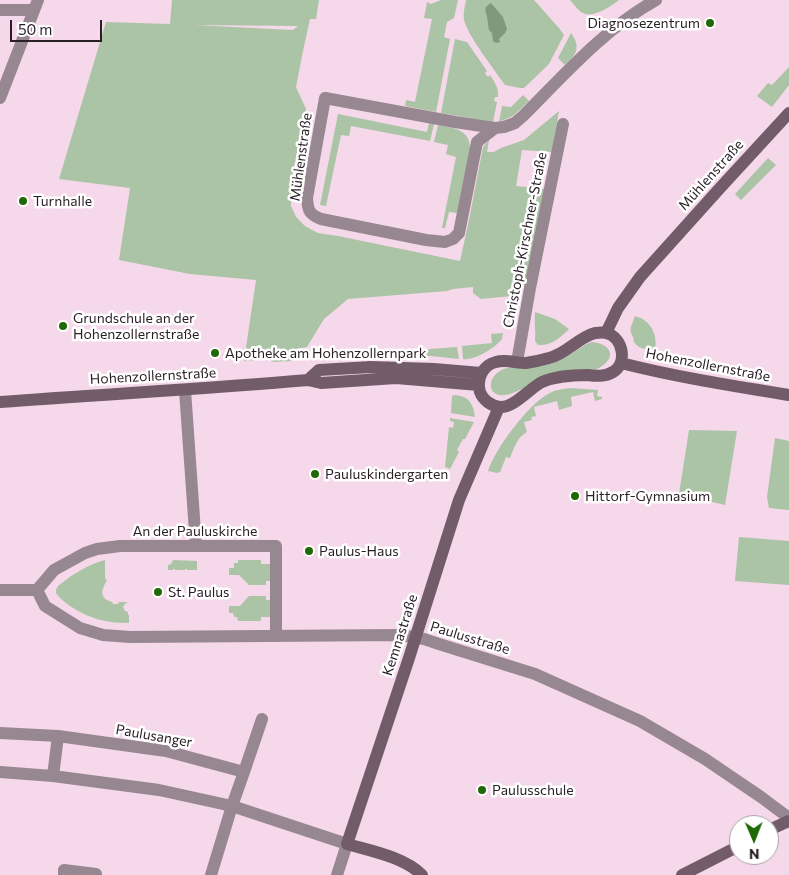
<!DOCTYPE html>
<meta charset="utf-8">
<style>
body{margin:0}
#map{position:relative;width:789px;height:875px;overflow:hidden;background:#f5d8ea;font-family:Commissioner,sans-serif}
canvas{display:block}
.north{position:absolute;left:729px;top:815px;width:50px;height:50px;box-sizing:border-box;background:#fff;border:1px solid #a9a5a7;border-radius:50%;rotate:179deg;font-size:14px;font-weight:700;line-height:20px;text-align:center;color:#281e24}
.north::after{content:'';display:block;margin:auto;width:18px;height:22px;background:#1e6906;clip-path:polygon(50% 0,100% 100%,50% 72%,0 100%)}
.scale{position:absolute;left:10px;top:20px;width:92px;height:22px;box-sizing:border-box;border:2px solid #281e24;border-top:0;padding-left:6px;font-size:15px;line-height:18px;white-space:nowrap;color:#281e24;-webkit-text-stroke:4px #fff;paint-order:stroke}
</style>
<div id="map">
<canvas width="789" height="875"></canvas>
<div class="north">N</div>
<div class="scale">50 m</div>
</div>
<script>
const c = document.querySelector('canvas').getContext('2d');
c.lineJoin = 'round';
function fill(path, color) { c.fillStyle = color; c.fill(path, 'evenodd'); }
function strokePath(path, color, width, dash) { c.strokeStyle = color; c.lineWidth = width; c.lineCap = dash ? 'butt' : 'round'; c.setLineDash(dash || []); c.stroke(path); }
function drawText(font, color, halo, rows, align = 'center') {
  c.font = font + ' Commissioner,sans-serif'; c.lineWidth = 5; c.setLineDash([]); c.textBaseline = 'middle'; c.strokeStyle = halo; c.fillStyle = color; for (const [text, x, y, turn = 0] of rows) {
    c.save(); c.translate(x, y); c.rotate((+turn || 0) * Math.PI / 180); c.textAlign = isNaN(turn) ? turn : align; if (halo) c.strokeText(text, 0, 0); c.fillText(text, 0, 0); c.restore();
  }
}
fill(new Path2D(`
 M172 0H319L316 19H310L303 51 296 87 306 109 291 181V206L296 217 305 226 318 233 338 236 460 261 468 225 483 147 489 140 487 152H494L501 148 524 140 559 111 552 152 522 150 516 186 545 189 526 284 523 285 520 293 511 296 481 299 473 293V287L453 289 447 291 348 299 324 319 307 347 297 349 291 361 273 362 269 359 244 361 256 280 190 274 119 260 130 188 59 179 106 22 170 24ZM193 25 298 26 293 30Z
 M441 0H458L454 18 447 22 444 37 450 39 436 112 405 106 406 100 415 102 432 19 424 18 427 2 431 4Z
 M466 0H534L559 28 564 35 549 64 524 88H520L505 85C496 72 465 32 464 19 463 13 465 6 466 0Z
 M570 0H619C611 6 592 20 581 12 577 9 574 4 570 0Z
 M571 33C581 47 577 54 565 65L558 58Z
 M455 39 467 42 487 71 485 73 488 77 490 75C495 82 499 89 498 97H495L494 101 497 102 493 122 441 113Z
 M789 67V85L772 107 757 96 768 83 772 85Z
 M523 95 529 101 513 116 499 122 502 106 511 107Z
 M338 114 427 132 429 123 434 124 430 141 351 126 349 136 341 135 326 206 320 205Z
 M438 125C454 128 470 129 470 149L457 213 449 212 445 228H442L456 157 446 154 448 145 434 142Z
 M768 158 776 165 741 200 735 194Z
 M535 312 555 319 569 329C560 338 551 346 538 345L535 341C536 331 534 322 535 312Z
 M635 316C651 320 658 335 655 351 646 349 637 349 633 340L634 339C628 328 631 328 635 316Z
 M503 333 502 339C495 348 474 361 463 359L462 346 492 343 491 334Z
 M592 342C612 344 617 358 599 368 595 370 589 370 585 371 566 375 548 381 530 386 521 388 514 394 505 395 483 398 487 367 515 367 535 367 548 367 566 357 576 352 582 345 592 342Z
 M457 347 459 359 403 353V351Z
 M570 388 598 390 597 396 602 397V399L595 401 593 392 571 397 572 406 559 410 557 401 534 407 536 416 531 417 532 420 524 422 527 432C517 437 514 448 510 458L506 457 500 472 497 473 488 471C495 449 528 405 548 394 554 390 563 389 570 388Z
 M454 395C469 396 473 403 475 417L451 413 452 396Z
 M450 418 474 422 465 439H463L457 450 459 452 450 469 445 467 449 427 453 428 454 422 450 421Z
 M689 430 737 431 725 505 679 494Z
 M775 438 789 441V510L769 508 767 497Z
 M739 537 789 541V585L735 581Z
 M105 560V579L107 580C102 589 98 598 112 602L113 604H118L119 602H128L125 604 123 607 125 611 128 612V615H129V623C106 623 90 619 70 606 65 602 59 598 56 593V590L58 586C73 574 87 565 105 560Z
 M173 560 197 561V570H187V569H185V570H175V569H173V570H168V565L171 564Z
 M238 560H261V564H270V581H266V585H249L239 575H229V568H234V563H238Z
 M249 596H266V600H270L271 617H261V621H238L237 617H234L233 613H229V606H240Z`), '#aac4a5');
fill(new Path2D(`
 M491 3 503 17 507 29 505 33 499 39 500 42 496 43 493 41 492 33 489 30C488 26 488 22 487 17 486 10 482 9 491 3Z`), '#7f997a');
strokePath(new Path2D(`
 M0 10H34
 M0 98 38 0
 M495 128 477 142 459 233 453 239 445 242 426 240 321 219C309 214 308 211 307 198L325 98 455 122 495 128 504 127 515 123 523 116C565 74 604 29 656 0
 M517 362 530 288 563 124
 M185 390 196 546
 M0 590H37
 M37 590 45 606 80 628 103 635 130 637 400 635 424 639 439 644 535 674 640 721 705 759 761 797 789 818
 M37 590 54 570 85 553 97 549 120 546H276V636
 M0 733 58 736 166 751 244 772 232 806 159 790 53 776 0 772
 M244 772 262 719
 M53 776 58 736
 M64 875V870L96 874V875
 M211 875 232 806 347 844 337 875`), '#978791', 12);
strokePath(new Path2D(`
 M595 333C598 333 603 332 606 333 623 337 628 363 613 372 605 377 596 376 587 375 572 375 556 376 542 382 530 388 514 408 500 407 491 406 483 400 480 392 476 379 483 365 496 362 505 359 516 363 526 363 533 362 542 360 549 358 567 354 577 338 595 333Z
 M606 333 618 308 640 277 720 188 789 113
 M621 363C676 377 733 386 789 395
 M308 380 319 370 371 367 434 369 481 373
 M0 402C103 394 206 389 308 380L321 383 396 378 479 385
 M769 830 789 821
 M422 875C404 857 371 851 347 844L409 658 459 500 499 407
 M682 875 739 846`), '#735c6a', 12);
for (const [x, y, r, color] of [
 [710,23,5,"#1e6906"],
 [23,201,5,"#1e6906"],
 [63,326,5,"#1e6906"],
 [215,353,5,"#1e6906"],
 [315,474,5,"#1e6906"],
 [575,496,5,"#1e6906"],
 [309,551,5,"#1e6906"],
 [158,592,5,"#1e6906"],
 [482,790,5,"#1e6906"]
]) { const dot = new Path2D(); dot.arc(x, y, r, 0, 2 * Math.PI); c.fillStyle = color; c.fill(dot); strokePath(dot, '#fff', 2); }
drawText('14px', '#281e24', '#fff', [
 ["Diagnosezentrum",700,23,"right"],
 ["Turnhalle",33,201],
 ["Grundschule an der",73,318],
 ["Hohenzollernstraße",73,334],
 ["Apotheke am Hohenzollernpark",225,353],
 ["Pauluskindergarten",325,474],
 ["Hittorf-Gymnasium",585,496],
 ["Paulus-Haus",319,551],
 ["St. Paulus",168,592],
 ["Paulusschule",492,790]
], 'left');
drawText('14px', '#281e24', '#fff', [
 ["Mühlenstraße",301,157,-82],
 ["Mühlenstraße",711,175,-48],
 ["Christoph-Kirschner-Straße",525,240,-79],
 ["Hohenzollernstraße",708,365,11],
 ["Hohenzollernstraße",153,376,-3],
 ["An der Pauluskirche",195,531],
 ["Kemnastraße",400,635,-72],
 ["Paulusstraße",470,638,17],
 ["Paulusanger",154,736,10]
]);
</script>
